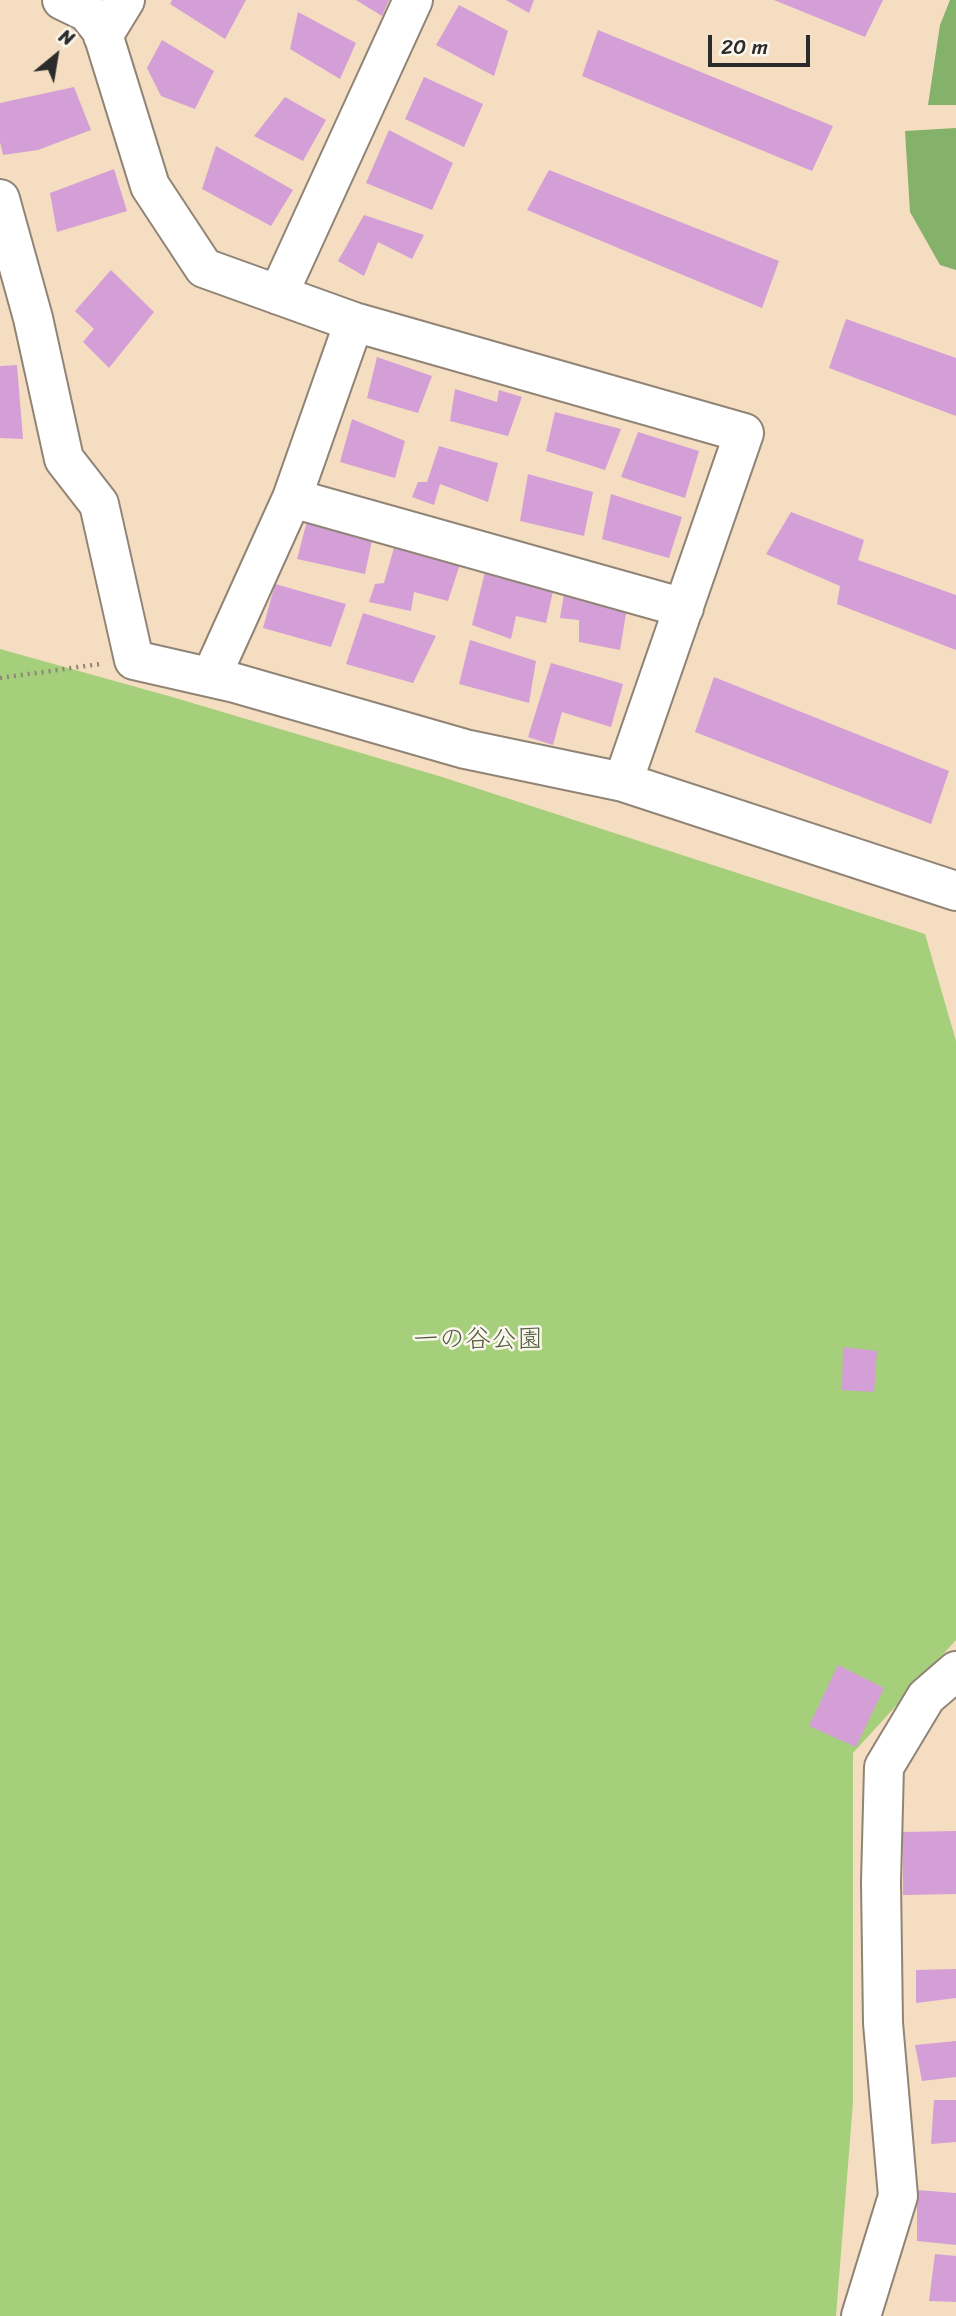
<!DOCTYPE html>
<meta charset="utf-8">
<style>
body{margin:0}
#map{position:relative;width:956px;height:2316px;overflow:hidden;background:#f5ddc1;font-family:Sriracha,sans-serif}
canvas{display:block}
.north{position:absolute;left:21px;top:21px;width:70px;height:70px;-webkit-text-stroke:5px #fbf7ec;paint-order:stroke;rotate:30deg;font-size:19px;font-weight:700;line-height:28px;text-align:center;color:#2b2b2b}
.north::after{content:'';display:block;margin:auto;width:24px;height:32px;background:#2b2b2b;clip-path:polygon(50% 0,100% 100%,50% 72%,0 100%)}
.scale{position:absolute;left:708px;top:35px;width:102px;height:32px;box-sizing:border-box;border:4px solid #2b2b2b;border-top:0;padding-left:9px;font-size:21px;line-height:24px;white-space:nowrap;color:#2b2b2b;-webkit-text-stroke:5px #fbf7ec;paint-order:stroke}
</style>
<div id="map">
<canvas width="956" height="2316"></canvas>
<div class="north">N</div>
<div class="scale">20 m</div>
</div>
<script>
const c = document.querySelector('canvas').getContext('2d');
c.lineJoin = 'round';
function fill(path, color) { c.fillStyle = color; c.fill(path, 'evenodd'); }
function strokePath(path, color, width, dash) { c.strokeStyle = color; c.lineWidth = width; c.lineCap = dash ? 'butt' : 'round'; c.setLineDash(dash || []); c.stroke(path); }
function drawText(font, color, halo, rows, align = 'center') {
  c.font = font + ' Sriracha,"Klee One",sans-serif'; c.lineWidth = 5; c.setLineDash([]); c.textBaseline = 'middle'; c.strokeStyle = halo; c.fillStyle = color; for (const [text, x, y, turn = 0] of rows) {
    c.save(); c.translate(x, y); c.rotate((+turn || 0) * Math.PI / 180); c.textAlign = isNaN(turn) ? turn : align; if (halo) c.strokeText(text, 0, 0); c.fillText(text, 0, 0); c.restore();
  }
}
fill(new Path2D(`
 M0 649 172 697 442 777 925 934 956 1041V1640L853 1753V2102L836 2316H0Z`), '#a5cf7b');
fill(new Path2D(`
 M950 0H956V105H928L940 25Z
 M956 128V270L940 265 910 212 905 131Z`), '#84b26b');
fill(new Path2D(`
 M172 0H246L225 39 170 4Z
 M356 0H389L382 16Z
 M506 0H534L529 13Z
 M774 0H883L865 37Z
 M459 5 508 31 494 76 436 45Z
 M298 12 356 43 340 79 290 49Z
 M598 30 833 126 812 171 582 76Z
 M162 40 214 71 195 109 161 96 147 68Z
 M424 77 483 104 464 147 405 119Z
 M74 87 91 130 38 150 3 155 0 142V103Z
 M285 97 326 120 303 161 254 136Z
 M389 130 453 163 432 210 366 183Z
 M216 146 293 190 271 226 202 189Z
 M114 169 127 211 57 232 50 193Z
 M549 170 779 261 762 308 527 210Z
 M364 215 424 235 412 259 378 242 364 276 338 261Z
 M111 270 154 312 109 368 83 342 94 329 75 311Z
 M846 319 956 358V416L829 368Z
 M377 357 432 376 418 413 367 398Z
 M17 365 23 439 0 438V366Z
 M455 389 497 402 499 390 522 397 508 436 450 421Z
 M555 412 621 429 605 470 546 451Z
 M352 419 405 441 395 478 340 462Z
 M638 432 699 451 685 498 621 477Z
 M439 446 498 463 488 502 440 484 434 505 412 497 418 482H427Z
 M528 474 593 492 584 536 520 521Z
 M611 494 682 517 669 558 602 539Z
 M791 512 864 540 858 560 956 595V650L837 604 840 586 766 554Z
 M307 521 373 536 365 574 297 559Z
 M395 544 460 564 448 601 414 592 411 611 369 602 375 584 384 583Z
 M486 568 553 591 546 623 516 616 511 639 472 625Z
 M275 584 346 604 331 647 263 628Z
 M565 588 627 608 620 650 579 642V620L560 618Z
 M363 613 436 636 413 683 346 664Z
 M470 640 536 661 529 703 459 684Z
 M551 663 623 684 611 727 562 712 553 745 528 737Z
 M714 677 949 771 931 824 695 732Z
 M843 1347 877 1351 874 1392 842 1390Z
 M838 1665 884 1688 856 1747 809 1726Z
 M956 1831V1894L903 1895V1832Z
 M956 1969V1998L916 2003V1970Z
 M956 2041V2077L922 2081 915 2045Z
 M934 2100H956V2142L931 2144Z
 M917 2190 956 2193V2245L917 2241Z
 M935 2254 956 2256V2302L929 2301Z`), '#d39fd6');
const minor = new Path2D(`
 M62 0 87 12 102 31 150 186 204 268 354 322 744 433 623 782
 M103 36 125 0
 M0 199 33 318 64 459 99 504 134 660 235 683 465 749 623 782 956 891
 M278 295 413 0
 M292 498 684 608
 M211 677 292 498 354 322
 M861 2316 898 2196 883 2023 881 1882 884 1767 926 1697 956 1671`);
strokePath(minor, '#908476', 42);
strokePath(new Path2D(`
 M0 678 100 664`), '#908476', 4.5, [2, 5]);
strokePath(minor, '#fff', 38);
drawText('26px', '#505c43', '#fbf7ec', [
 ["一の谷公園",478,1340]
]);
</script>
